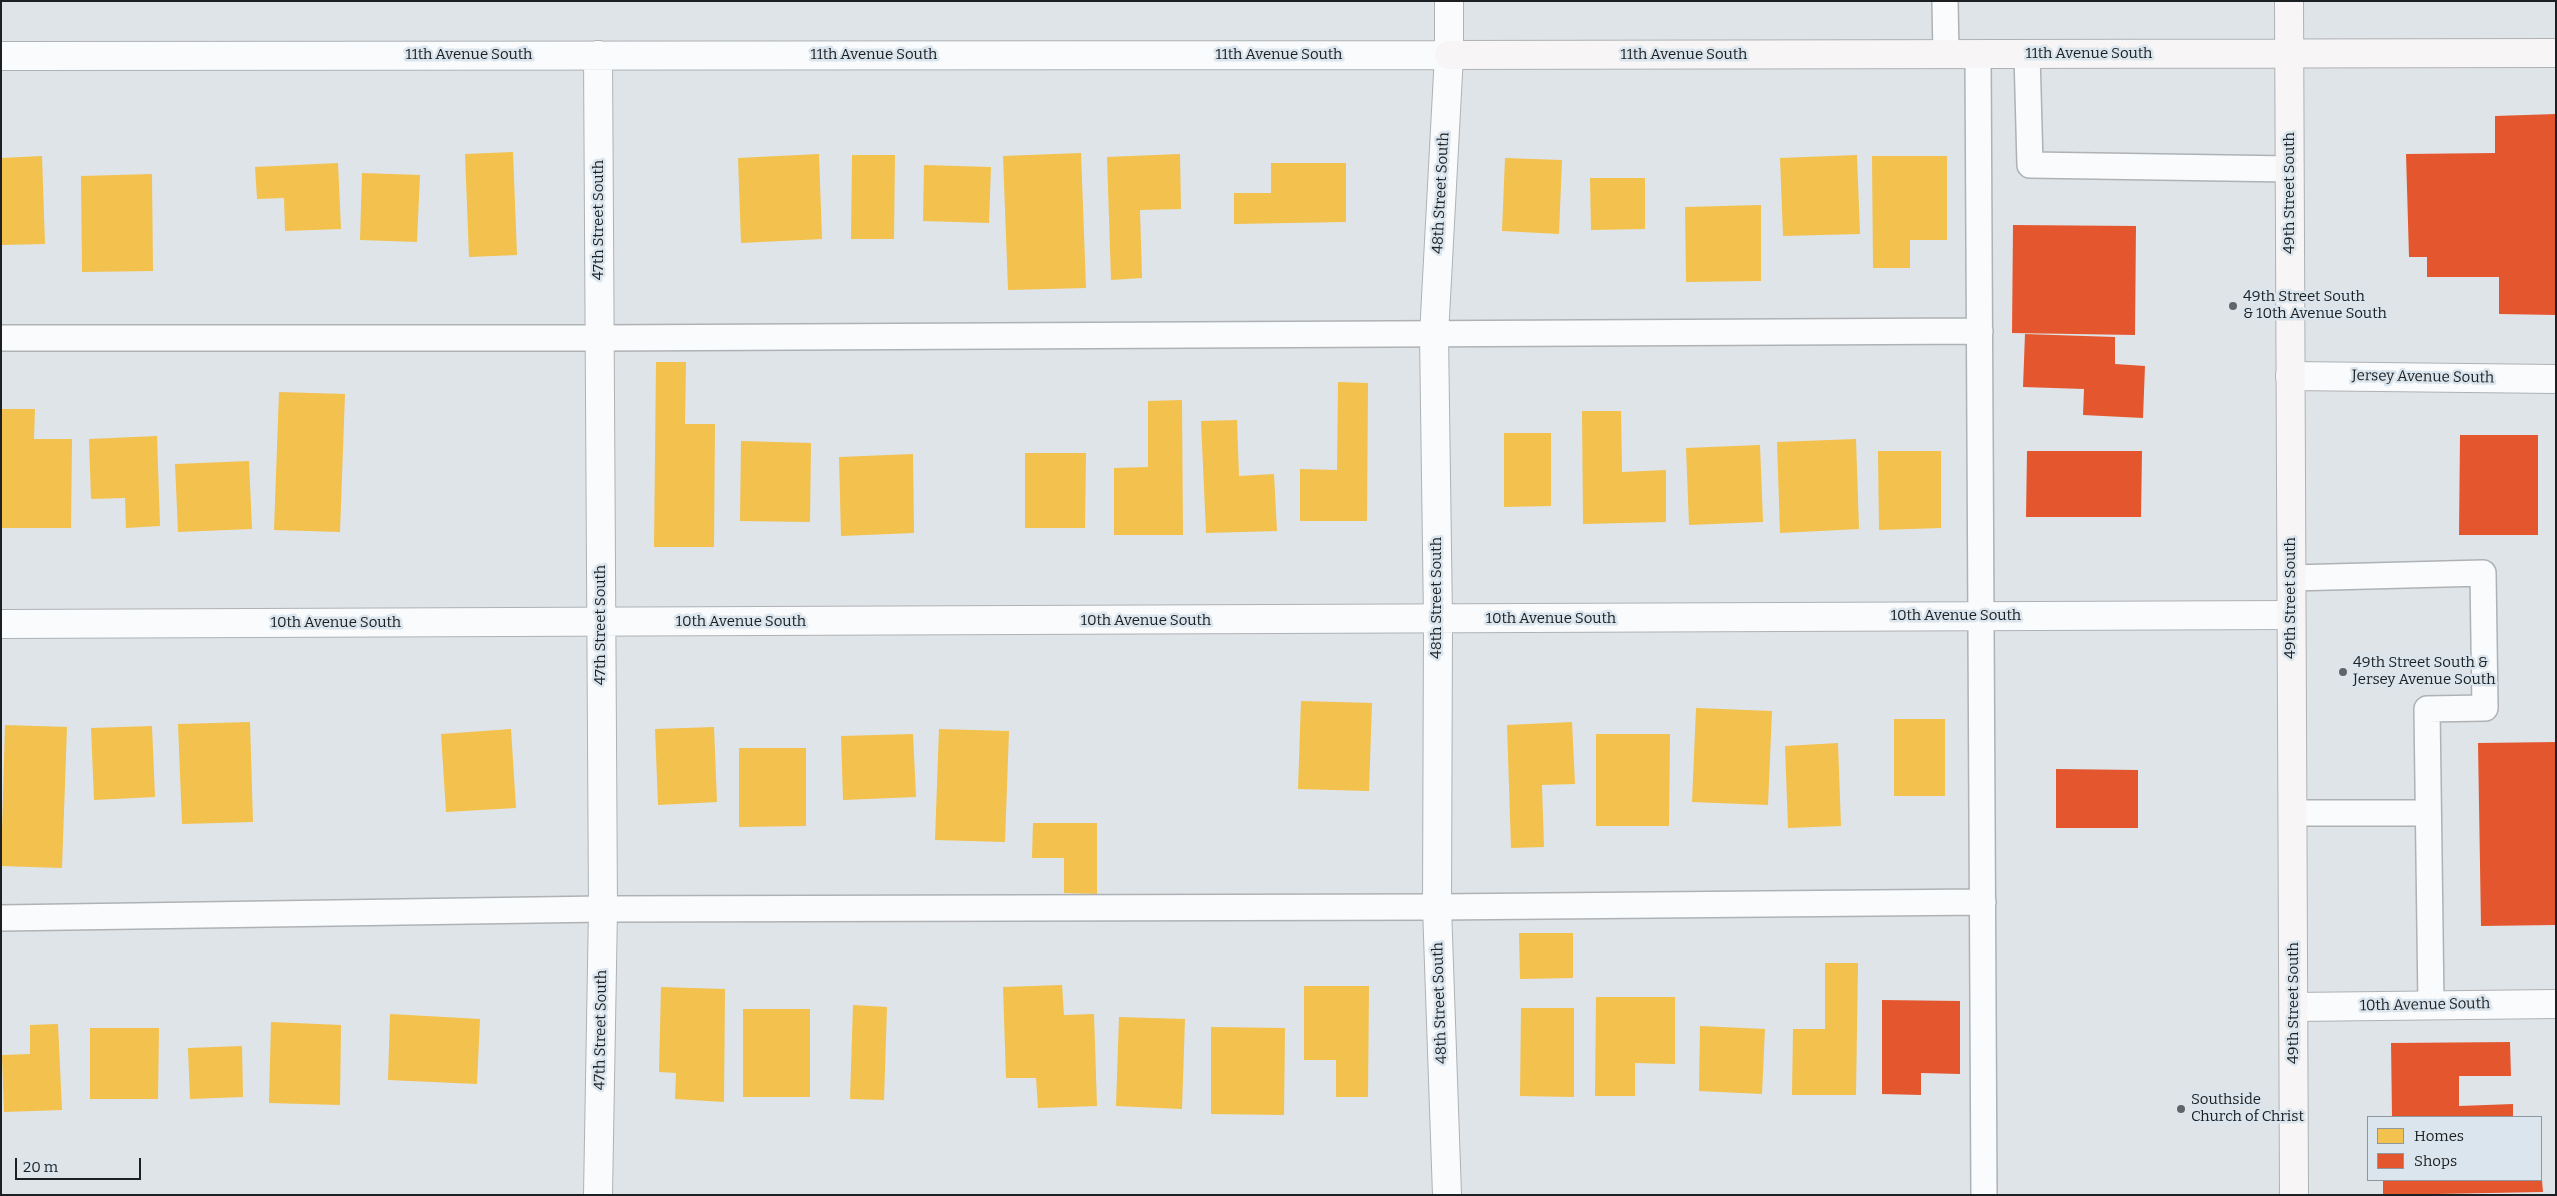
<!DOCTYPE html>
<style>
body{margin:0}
#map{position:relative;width:2557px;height:1196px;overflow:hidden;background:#dfe4e9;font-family:Bitter,serif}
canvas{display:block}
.frame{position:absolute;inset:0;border:2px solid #1c2023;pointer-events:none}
.legend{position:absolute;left:2367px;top:1116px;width:175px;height:65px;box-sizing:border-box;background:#dbe5ed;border:1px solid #8f969c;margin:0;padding:6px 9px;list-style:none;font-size:15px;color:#1c2023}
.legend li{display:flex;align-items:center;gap:10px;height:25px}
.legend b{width:25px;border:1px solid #8f969c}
.scale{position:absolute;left:15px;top:1158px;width:126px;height:22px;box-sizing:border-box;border:2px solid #1c2023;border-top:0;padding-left:6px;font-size:15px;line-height:18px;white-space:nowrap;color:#1c2023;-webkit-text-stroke:4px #dbe5ed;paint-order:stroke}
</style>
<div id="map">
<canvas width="2557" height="1196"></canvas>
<div class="frame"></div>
<ul class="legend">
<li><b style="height:14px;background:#f2c14e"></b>Homes</li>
<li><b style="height:14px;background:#e4572e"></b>Shops</li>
</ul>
<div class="scale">20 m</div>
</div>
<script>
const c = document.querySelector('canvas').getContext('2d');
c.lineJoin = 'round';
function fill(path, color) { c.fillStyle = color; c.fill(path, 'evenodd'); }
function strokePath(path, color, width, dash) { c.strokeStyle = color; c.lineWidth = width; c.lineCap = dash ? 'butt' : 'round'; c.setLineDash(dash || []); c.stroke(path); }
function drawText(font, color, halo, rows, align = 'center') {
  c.font = font + ' Bitter,serif'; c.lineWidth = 5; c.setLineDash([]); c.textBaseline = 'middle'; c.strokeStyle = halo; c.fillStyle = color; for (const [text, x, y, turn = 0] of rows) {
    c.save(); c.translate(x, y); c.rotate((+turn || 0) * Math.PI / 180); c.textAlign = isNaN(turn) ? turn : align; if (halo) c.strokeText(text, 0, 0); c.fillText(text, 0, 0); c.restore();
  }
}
fill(new Path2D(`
 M513 152 517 255 469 257 465 154Z
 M1081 153 1086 288 1008 290 1003 156Z
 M819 154 822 239 741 243 738 158Z
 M1180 154 1181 209 1140 210 1142 278 1111 280 1107 157Z
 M852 155H895L894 239H851Z
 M1857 155 1860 234 1783 236 1780 158Z
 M42 156 45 244 1 245V158Z
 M1872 156H1947V240H1910V268H1873Z
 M1505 158 1562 160 1559 234 1502 231Z
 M338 163 341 229 285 231 284 198 257 199 255 167Z
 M1271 163H1346V222L1234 224V193H1271Z
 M924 165 991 167 989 223 923 221Z
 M362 173 420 175 417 242 360 240Z
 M152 174 153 271 82 272 81 176Z
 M1590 178H1645V229L1591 230Z
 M1761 205V281L1686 282 1685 207Z
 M656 362H686L685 424H715L714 547H654Z
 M1338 382 1368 383 1367 521H1300V469L1337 470Z
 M279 392 345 394 340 532 274 530Z
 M1182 400 1183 535H1114V468L1148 467V401Z
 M1 409H35L34 439H72L71 528H1Z
 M1582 411H1621L1622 472 1666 470V522L1583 524Z
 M1237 420 1239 476 1274 474 1277 531 1206 533 1201 421Z
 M1504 433H1551V506L1504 507Z
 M157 436 160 526 126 528 125 498 91 499 89 439Z
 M1856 439 1859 529 1780 533 1777 442Z
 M741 441 811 443 810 522 740 521Z
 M1760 445 1763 522 1689 525 1686 448Z
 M1878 451H1941V528L1879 530Z
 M1025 453H1086L1085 528H1025Z
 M913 454 914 533 841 536 839 457Z
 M249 461 252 529 178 532 175 464Z
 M1301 701 1372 703 1369 791 1298 789Z
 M1696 708 1772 711 1768 805 1692 802Z
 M1894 719H1945V796H1894Z
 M250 722 253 822 182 824 178 724Z
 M1572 722 1575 784 1542 785 1544 847 1511 848 1507 725Z
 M5 725 67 727 62 868 1 866Z
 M152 726 155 797 94 800 91 728Z
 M714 727 717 802 658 805 655 729Z
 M511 729 516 808 446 812 441 734Z
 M939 729 1009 731 1005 842 935 840Z
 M913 734 916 797 843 800 841 736Z
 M1596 734H1670L1669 826H1596Z
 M1838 743 1841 826 1788 828 1785 746Z
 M739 748H806V826L739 827Z
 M1033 823H1097V894L1064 893V858H1032Z
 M1519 933H1573V978L1520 979Z
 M1825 963H1858L1856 1095H1792L1793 1029H1825Z
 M1062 985 1064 1015 1094 1014 1097 1106 1038 1108 1036 1078H1006L1003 987Z
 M1304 986H1369L1368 1097H1336V1060H1304Z
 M661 987 725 989 724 1102 675 1099 676 1073 659 1072Z
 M1596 997H1675V1064L1635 1063V1096H1595Z
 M853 1005 887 1007 884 1100 850 1099Z
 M1521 1008H1574V1097L1520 1096Z
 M743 1009H810V1097H743Z
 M390 1014 480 1019 477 1084 388 1080Z
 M1119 1017 1185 1019 1182 1109 1116 1106Z
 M271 1022 341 1025 340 1105 269 1103Z
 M58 1024 62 1110 4 1112 2 1055 30 1054V1025Z
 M1700 1026 1765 1029 1762 1094 1699 1091Z
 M1211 1027 1285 1028 1284 1115 1211 1114Z
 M90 1028H159L158 1099H90Z
 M242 1046 243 1097 190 1099 188 1048Z`), '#f2c14e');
fill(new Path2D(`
 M2556 114V315L2499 314V277H2427V257H2409L2406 154 2495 153V116Z
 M2013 225 2136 226 2135 335 2012 333Z
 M2025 334 2115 337V364L2145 366 2143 418 2083 415 2084 389 2023 387Z
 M2460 435H2538V535H2459Z
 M2027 451H2142L2141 517H2026Z
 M2556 742V925L2481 926 2478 743Z
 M2056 769 2138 770V828H2056Z
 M1882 1000 1960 1001V1074L1921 1073V1095L1882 1094Z
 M2510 1042 2511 1076H2459V1106L2513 1104V1117H2392L2391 1043Z
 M2383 1180H2542L2543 1192 2383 1195Z`), '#e4572e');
const lane = new Path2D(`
 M1945 1 1946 54
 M1978 54 1984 1195
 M2027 54 2030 165 2290 169
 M1 338H600L1980 331
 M2291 578 2483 573 2485 708 2427 709 2431 1005
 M2293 813H2428
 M1 918 603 909 1437 907 1983 902`);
const street = new Path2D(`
 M1 56 1449 55
 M2290 376 2556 379
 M1 624 2291 615
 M2294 1007 2556 1004
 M598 1195 603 909 598 55
 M1447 1195 1437 907 1438 620 1434 335 1449 55V1`);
const secondary = new Path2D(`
 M2289 1 2294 1195
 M1449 55 2556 53`);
strokePath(lane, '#aeb2b5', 28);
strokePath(street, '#aeb2b5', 30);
strokePath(secondary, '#aeb2b5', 30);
strokePath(lane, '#fafbfc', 25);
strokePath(street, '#fafbfc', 28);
strokePath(secondary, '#f7f5f5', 28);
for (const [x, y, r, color] of [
 [2233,306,5,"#606568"],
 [2343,672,5,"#606568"],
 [2181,1109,5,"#606568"]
]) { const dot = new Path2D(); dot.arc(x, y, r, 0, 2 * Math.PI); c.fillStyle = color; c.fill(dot); strokePath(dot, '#dbe5ed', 2); }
drawText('15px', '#1c2023', '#dbe5ed', [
 ["11th Avenue South",2089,54],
 ["11th Avenue South",469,55],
 ["11th Avenue South",874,55],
 ["11th Avenue South",1279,55],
 ["11th Avenue South",1684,55],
 ["48th Street South",1441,193,-87],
 ["49th Street South",2290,193,-90],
 ["47th Street South",599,220,-90],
 ["Jersey Avenue South",2423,377,1],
 ["48th Street South",1437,598,-90],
 ["49th Street South",2291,598,-90],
 ["10th Avenue South",1956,616],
 ["10th Avenue South",1551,619],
 ["10th Avenue South",1146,621],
 ["10th Avenue South",741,622],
 ["10th Avenue South",336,623],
 ["47th Street South",601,625,-90],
 ["48th Street South",1440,1003,-92],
 ["49th Street South",2294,1003,-90],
 ["10th Avenue South",2425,1005,-1],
 ["47th Street South",601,1030,-89]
]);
drawText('15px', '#1c2023', '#dbe5ed', [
 ["49th Street South",2243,297],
 ["& 10th Avenue South",2243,314],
 ["49th Street South &",2353,663],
 ["Jersey Avenue South",2353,680],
 ["Southside",2191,1100],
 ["Church of Christ",2191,1117]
], 'left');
</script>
